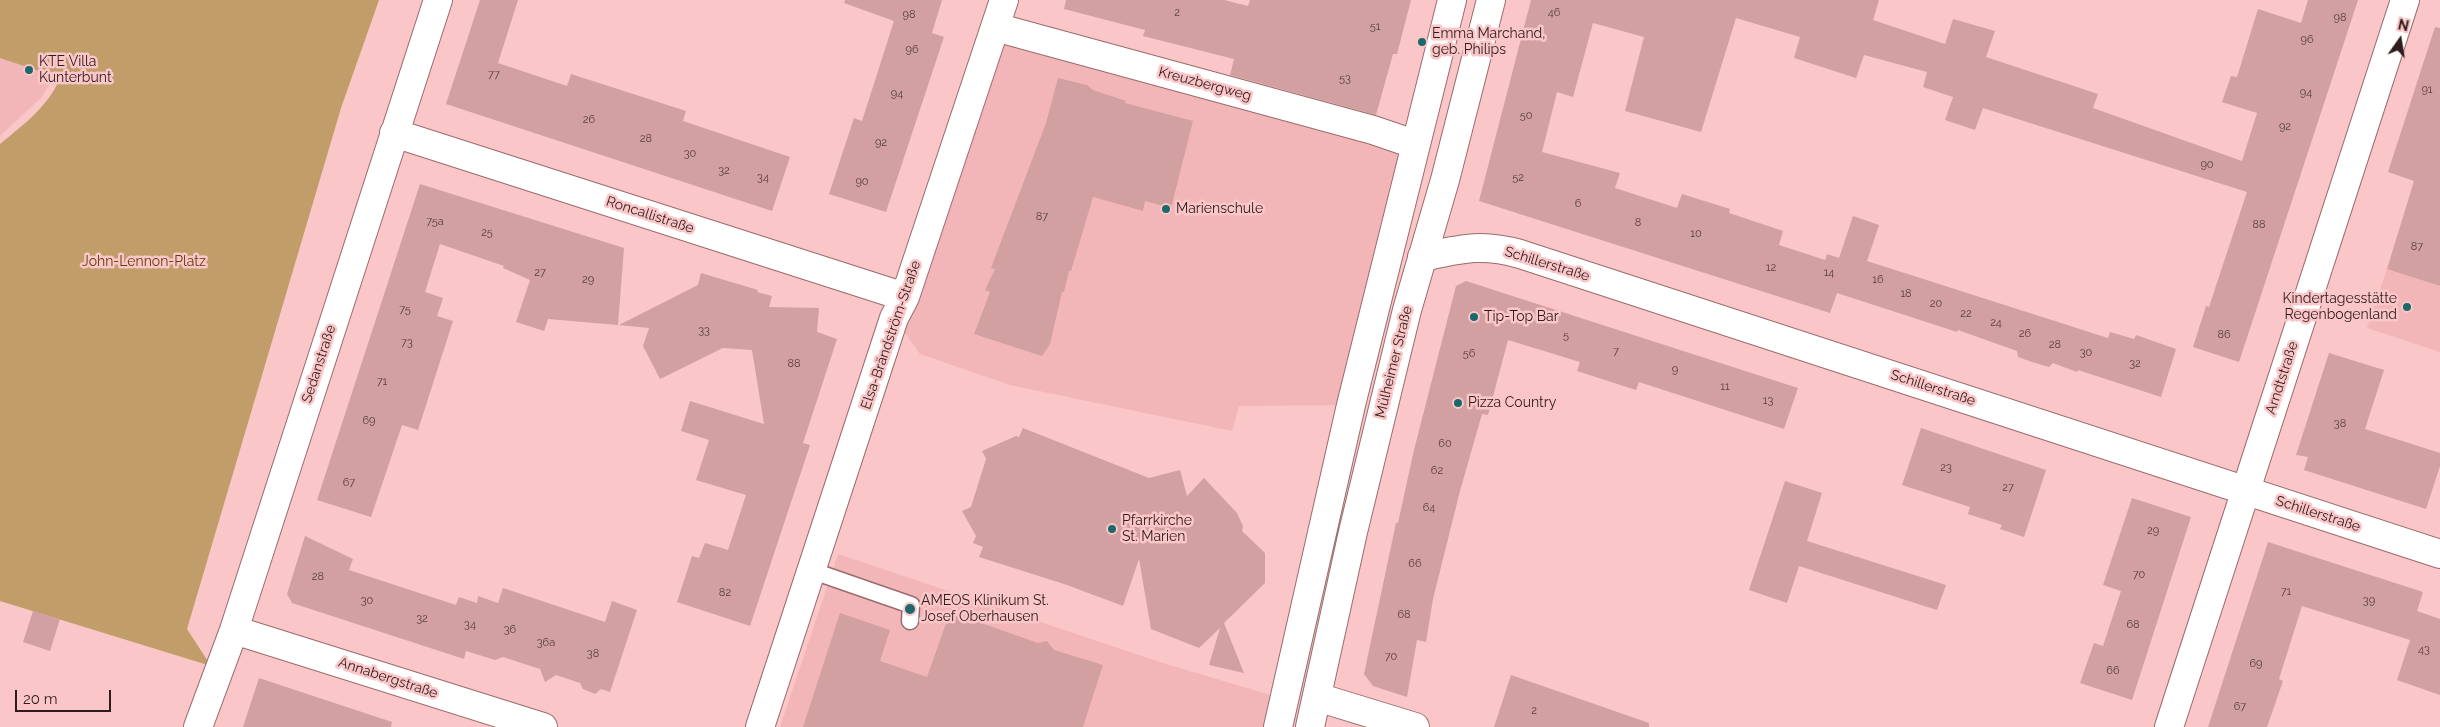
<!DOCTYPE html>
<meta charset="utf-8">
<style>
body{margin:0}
#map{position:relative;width:2440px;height:727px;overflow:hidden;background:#fac6c7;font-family:Raleway,sans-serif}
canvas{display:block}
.north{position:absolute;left:2375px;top:15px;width:50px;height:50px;-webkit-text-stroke:4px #fac6c7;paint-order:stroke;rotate:13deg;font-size:14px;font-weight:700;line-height:20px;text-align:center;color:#2f1c1d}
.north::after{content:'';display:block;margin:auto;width:18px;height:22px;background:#2f1c1d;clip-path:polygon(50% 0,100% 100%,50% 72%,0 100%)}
.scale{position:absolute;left:15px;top:690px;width:96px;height:22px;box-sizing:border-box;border:2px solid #2f1c1d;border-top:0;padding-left:6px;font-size:15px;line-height:18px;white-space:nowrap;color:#2f1c1d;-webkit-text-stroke:4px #fac6c7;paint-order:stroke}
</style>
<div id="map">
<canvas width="2440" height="727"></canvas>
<div class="north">N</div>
<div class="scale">20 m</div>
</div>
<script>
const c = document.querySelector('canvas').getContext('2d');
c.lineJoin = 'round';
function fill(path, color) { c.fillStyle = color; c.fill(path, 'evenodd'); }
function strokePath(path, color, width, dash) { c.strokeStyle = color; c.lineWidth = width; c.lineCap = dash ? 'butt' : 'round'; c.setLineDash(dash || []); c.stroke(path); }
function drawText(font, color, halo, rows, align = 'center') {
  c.font = font + ' Raleway,sans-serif'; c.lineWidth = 5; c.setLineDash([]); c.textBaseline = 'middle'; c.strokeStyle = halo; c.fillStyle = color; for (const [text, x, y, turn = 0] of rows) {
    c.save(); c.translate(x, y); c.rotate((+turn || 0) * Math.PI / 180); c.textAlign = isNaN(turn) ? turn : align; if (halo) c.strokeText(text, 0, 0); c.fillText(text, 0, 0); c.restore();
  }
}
fill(new Path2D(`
 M0 18 75 42 42 97 0 136Z
 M995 27 1414 144 1351 405 1239 406 1232 431 1010 385 920 354 894 318Z
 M2387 269 2440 286V352L2367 328Z
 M838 554 1163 663 1277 697 1270 727H780Z`), '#f3b6b8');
fill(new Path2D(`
 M0 0H379L341 108 187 629 211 666 0 601V144C23 125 48 107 60 78L0 58Z`), '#c09d69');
fill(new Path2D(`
 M480 0H518L498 63 567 86 571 74 686 111 683 121 790 157 772 211 446 104Z
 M845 0H942L932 33 944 37 886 212 829 194 854 118 862 121 894 21 844 3Z
 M1066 0H1224L1248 6 1250 0H1411L1397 54H1393L1376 115 1230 75 1234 59 1143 36 1145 30 1064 9Z
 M1531 0H1879L1873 20 1945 44 1953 19 1995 31 1986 57 2098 94 2093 108 2242 161 2257 113 2222 102 2231 76 2237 77 2258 9 2301 23 2308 0H2358L2239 362 2193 347 2206 306 2209 307 2247 192 1983 108 1975 130 1945 120 1953 97 1923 87 1927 72 1864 55 1856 78 1794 58 1800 37 1736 18 1701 132 1625 111 1644 37 1593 23 1573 97 1557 92 1542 152 1620 173 1615 188 1677 208 1682 194 1730 209 1729 213 1783 231 1779 245 1825 260 1827 254 1839 258 1853 216 1879 225 1867 261 2108 338 2110 332 2134 339 2136 335 2176 349 2161 397 2078 370 2077 372 2053 363 2049 367 2032 362 2018 357 2017 351 1958 330 1957 332 1837 293 1830 313 1479 201Z
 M2435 27 2440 28V286L2387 269 2414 181 2388 172Z
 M1058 78 1087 85 1093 90 1126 101 1125 103 1193 121 1171 208 1145 201 1143 211 1093 197 1071 271H1069L1064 292H1062L1050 344 1042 356 974 334 990 292 985 290 995 269 991 268 1046 123Z
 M420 184 624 248 618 325 548 319 544 331 516 322 530 280 503 268 504 266 440 244 425 292 443 298 437 316 453 321 418 430 402 425 371 517 317 500Z
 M701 273 758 290 757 292 772 296 769 307 819 308 817 332 837 339 803 443 810 445 750 626 677 602 692 556 699 558 705 543 728 550 746 495 696 480 709 440 681 431 690 401 764 424 752 350 723 348 660 379 643 346 649 328 619 325 698 285Z
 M1466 281 1798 388 1784 429 1639 382 1636 390 1577 371 1580 362 1508 340 1488 415 1482 414 1460 491 1433 599 1426 642 1417 640 1407 697 1373 686 1364 674 1396 523H1398L1414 450 1456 286Z
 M2329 353 2384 370 2365 429 2440 453V466L2426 509 2304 470 2308 457 2296 455Z
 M1023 428 1149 478 1180 470 1187 496 1204 478 1237 513 1243 526 1242 531 1265 553V583L1224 623 1244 673 1209 665 1220 628 1199 648 1151 629 1139 559 1123 606 1067 585 979 557 983 547 973 543 976 536 962 511 971 507 986 459 982 451 1016 436 1019 437Z
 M1921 428 2046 470 2024 537 2000 529 2002 525 1968 514 1970 507 1902 485Z
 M1785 481 1822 493 1807 541 1946 585 1937 610 1799 566 1787 603 1749 590Z
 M2132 498 2191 517 2132 700 2080 683 2094 643 2103 646 2121 591 2103 585Z
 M305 536 353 559 349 570 456 605 459 597 477 603 478 596 498 603 503 588 605 622 612 601 637 610 610 692 601 689 595 694 583 689 580 683 556 675 545 682 540 669 503 657 495 660 466 651 464 659 292 603 287 594Z
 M2268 542 2423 592 2417 611 2440 619V695L2397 680 2410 640 2302 606 2279 679 2283 681 2267 727H2208Z
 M33 611 60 619 50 651 23 642Z
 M950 612 1038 643 1047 641 1054 650 1103 665 1083 727H803L840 613 890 630 880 661 927 677Z
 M1511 675 1649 723V727H1494Z
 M259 678 392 722 391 727H243Z`), '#d2a0a1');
const lane = new Path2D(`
 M813 571 911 605 910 621`);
const street = new Path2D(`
 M995 27 1373 130 1414 144
 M394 133 905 297
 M1422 257C1461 249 1481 243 1520 254L2440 554
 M234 630 543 727
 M1317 697 1415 727
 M198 727 234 630 438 0
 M760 727 894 318 905 297 1004 0
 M2169 727 2405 0`);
const primary = new Path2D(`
 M1278 727 1351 405 1452 0
 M1310 727 1353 532 1407 310 1445 180 1491 0`);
strokePath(lane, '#9a6b6d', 19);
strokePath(street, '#9a6b6d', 30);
strokePath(primary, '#9a6b6d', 30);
strokePath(lane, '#fff', 16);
strokePath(street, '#fff', 28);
strokePath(primary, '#fff', 28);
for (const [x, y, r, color] of [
 [1422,42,5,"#1c696b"],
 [29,70,5,"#1c696b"],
 [1166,209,5,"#1c696b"],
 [2407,307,5,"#1c696b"],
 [1474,317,5,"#1c696b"],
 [1458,403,5,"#1c696b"],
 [1112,529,5,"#1c696b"],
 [910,609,6,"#1c696b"]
]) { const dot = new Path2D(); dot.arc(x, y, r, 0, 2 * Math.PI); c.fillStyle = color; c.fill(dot); strokePath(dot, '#fac6c7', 2); }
drawText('11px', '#583d3e', null, [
 ["2",1177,13],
 ["46",1554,13],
 ["98",909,15],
 ["98",2340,18],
 ["51",1375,27],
 ["96",2307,40],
 ["96",912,50],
 ["77",494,75],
 ["53",1345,79],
 ["91",2427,90],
 ["94",2306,93],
 ["94",897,94],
 ["50",1526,116],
 ["26",589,120],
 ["92",2285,127],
 ["28",646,139],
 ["92",881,143],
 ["30",690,154],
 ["90",2207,165],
 ["32",724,171],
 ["34",763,178],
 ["52",1518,178],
 ["90",862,182],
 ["6",1578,204],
 ["87",1042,217],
 ["75a",435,222],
 ["8",1638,223],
 ["88",2259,225],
 ["25",487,233],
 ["10",1696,234],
 ["87",2417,247],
 ["12",1771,268],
 ["27",540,273],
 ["14",1829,273],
 ["29",588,280],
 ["16",1878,280],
 ["18",1906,294],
 ["20",1936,304],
 ["75",405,310],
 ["22",1966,314],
 ["24",1996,323],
 ["33",704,331],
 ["26",2025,334],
 ["86",2224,335],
 ["5",1566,336],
 ["73",407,343],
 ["28",2055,345],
 ["7",1616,352],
 ["30",2086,353],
 ["56",1469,354],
 ["88",794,364],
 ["32",2135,364],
 ["9",1675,370],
 ["71",382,382],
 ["11",1725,387],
 ["13",1768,401],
 ["69",369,421],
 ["38",2340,424],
 ["60",1445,444],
 ["23",1946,468],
 ["62",1437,471],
 ["67",349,483],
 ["27",2008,488],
 ["64",1429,508],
 ["29",2153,531],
 ["66",1415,564],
 ["70",2139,575],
 ["28",318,577],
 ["71",2286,592],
 ["82",725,593],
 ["30",367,601],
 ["39",2369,601],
 ["68",1404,615],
 ["32",422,619],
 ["34",470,625],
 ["68",2133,625],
 ["36",510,630],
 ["36a",546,643],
 ["43",2424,650],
 ["38",593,654],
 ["70",1391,657],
 ["69",2256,664],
 ["66",2113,671],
 ["67",2240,707],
 ["2",1534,711]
]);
drawText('14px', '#2f1c1d', '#fac6c7', [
 ["Emma Marchand,",1432,34],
 ["geb. Philips",1432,50],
 ["KTE Villa",39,62],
 ["Kunterbunt",39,78],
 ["Marienschule",1176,209],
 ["Kindertagesstätte",2397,299,"right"],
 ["Regenbogenland",2397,315,"right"],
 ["Tip-Top Bar",1484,317],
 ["Pizza Country",1468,403],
 ["Pfarrkirche",1122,521],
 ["St. Marien",1122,537],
 ["AMEOS Klinikum St.",921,601],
 ["Josef Oberhausen",921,617]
], 'left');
drawText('14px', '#2f1c1d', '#fac6c7', [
 ["Kreuzbergweg",1205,84,15],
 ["Roncallistraße",650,215,18],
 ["Schillerstraße",1547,264,17],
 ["Elsa-Brändström-Straße",891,335,-71],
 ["Mülheimer Straße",1394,362,-76],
 ["Sedanstraße",319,364,-72],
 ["Arndtstraße",2282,378,-72],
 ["Schillerstraße",1933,388,18],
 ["Schillerstraße",2318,514,18],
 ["Annabergstraße",388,678,18]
]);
drawText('14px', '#5f410d', '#fac6c7', [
 ["John-Lennon-Platz",144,262]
]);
</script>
